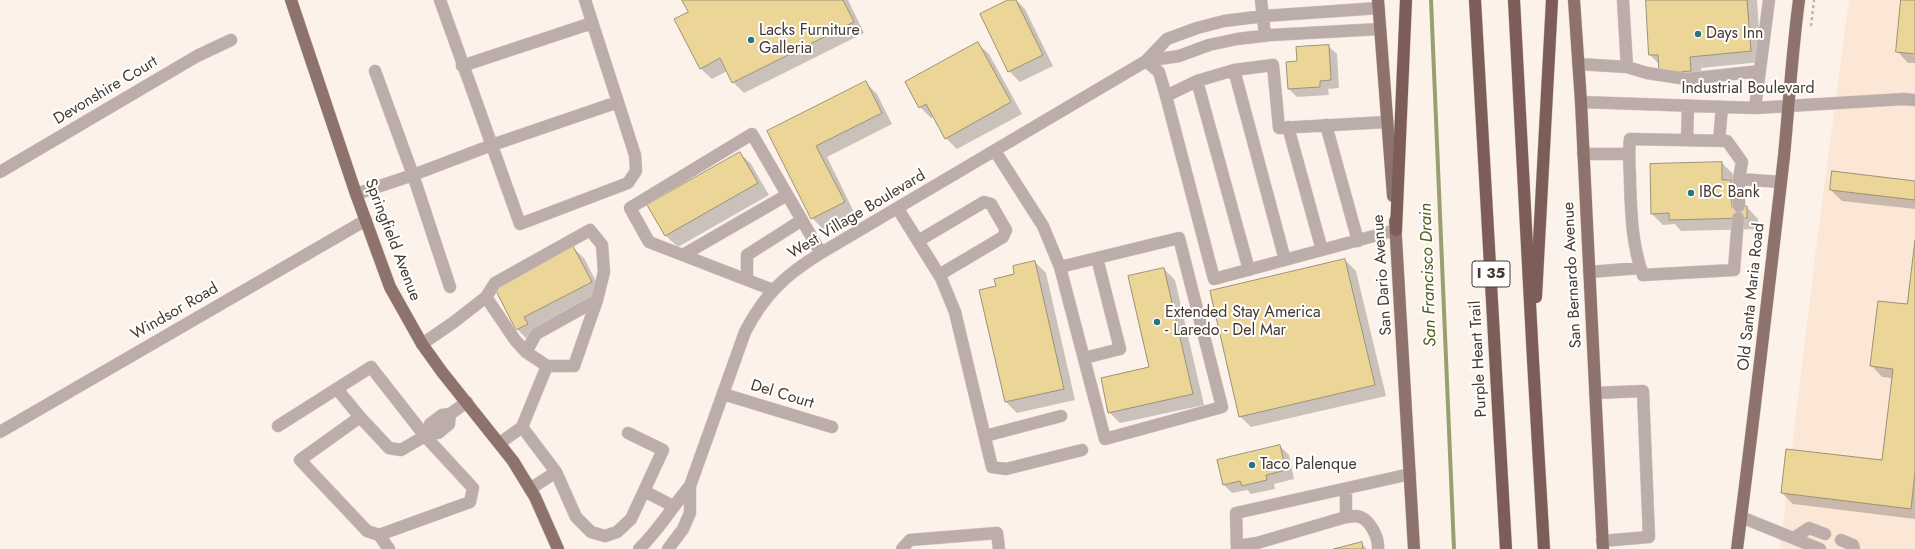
<!DOCTYPE html>
<style>
body{margin:0}
canvas{display:block;background:#fdf2e9}
</style>
<canvas width="1915" height="549"></canvas>
<script>
const c = document.querySelector('canvas').getContext('2d');
c.lineJoin = 'round';
function fill(path, color) { c.fillStyle = color; c.fill(path, 'evenodd'); }
function strokePath(path, color, width, dash) { c.strokeStyle = color; c.lineWidth = width; c.lineCap = dash ? 'butt' : 'round'; c.setLineDash(dash || []); c.stroke(path); }
function drawText(font, color, halo, rows, align = 'center') {
  c.font = font + ' Jost,sans-serif'; c.lineWidth = 4; c.setLineDash([]); c.textBaseline = 'middle'; c.strokeStyle = halo; c.fillStyle = color; for (const [text, x, y, turn = 0] of rows) {
    c.save(); c.translate(x, y); c.rotate((+turn || 0) * Math.PI / 180); c.textAlign = isNaN(turn) ? turn : align; if (halo) c.strokeText(text, 0, 0); c.fillText(text, 0, 0); c.restore();
  }
}
fill(new Path2D(`
 M1849 0H1915V549H1780L1816 248Z`), '#fce7d6');
fill(new Path2D(`
 M683 0H848L864 33 744 93 733 82 727 71 712 79 700 68 690 13Z
 M1011 0H1016L1025 9 1053 66 1020 82 1009 71Z
 M1647 0H1757L1761 62 1701 68 1702 81 1671 83 1660 72 1659 64 1650 55Z
 M1902 0H1915V53L1908 52V54L1915 55V63H1908L1897 51Z
 M977 43 989 54 1022 114 957 149 946 138 934 116 931 118 920 107Z
 M1328 46 1337 54 1339 88 1328 89 1329 95 1297 97 1289 89 1298 62Z
 M866 83 877 94 892 124 827 157 855 214 823 229 812 218 768 131Z
 M740 153 751 164 769 195 678 247 666 236 649 206Z
 M1722 163 1733 174V183L1742 207H1747L1758 219V229L1681 231 1675 224 1663 225 1652 214Z
 M1915 182V209L1842 201 1831 190Z
 M572 247 584 258 602 293 528 340 517 329 495 287Z
 M1915 248V519L1793 504 1782 493 1883 461 1892 378 1882 377 1871 365 1908 305Z
 M1345 260 1356 271 1386 396 1251 427 1240 416Z
 M1035 262 1046 273 1075 400 1017 413 1006 402 980 291 997 287Z
 M1164 269 1175 280 1204 405 1120 423 1109 412 1150 368Z
 M1280 446 1289 455 1294 479 1274 484 1275 489 1251 494 1247 490 1232 493 1224 485Z
 M1361 543 1367 549H1339Z`), '#0003');
strokePath(new Path2D(`
 M1431 0 1454 549`), '#98a073', 4);
const building = new Path2D(`
 M682 0H843L854 22 732 83 720 58 700 69 674 19 688 12Z
 M1008 0H1016L1043 55 1008 72 980 14Z
 M1646 0H1747L1751 51 1690 57 1691 71 1659 73 1658 55H1649Z
 M1901 0H1915V54L1896 52Z
 M978 42 1011 102 945 139 926 104 919 108 905 82Z
 M1329 45 1331 80 1320 81V87L1288 89 1286 62 1297 61 1296 47Z
 M866 81 882 113 816 146 845 202 811 219 767 131Z
 M740 152 758 183 665 236 647 205Z
 M1722 162V180H1731L1732 207 1747 206V218L1669 220V213L1651 214 1650 164Z
 M1832 171 1915 181V200L1830 190Z
 M1915 240V472L1911 509 1781 493 1786 449 1882 460 1893 369 1870 366 1878 301 1907 304Z
 M573 246 592 282 524 317 528 324 516 330 494 287Z
 M1345 259 1375 385 1239 417 1210 291Z
 M1035 261 1064 389 1005 402 979 290 996 286 994 279 1014 274 1013 266Z
 M1164 268 1193 394 1108 413 1101 378 1149 367 1128 276Z
 M1280 445 1286 470 1266 475 1267 480 1242 486 1240 481 1223 485 1217 460Z
 M1362 542 1363 549H1334Z`);
fill(building, '#ebd597');
strokePath(building, '#9c9275', 1);
const minor = new Path2D(`
 M440 0 520 224 628 183 636 171 635 155 585 0
 M1261 0 1265 35
 M1146 61 1179 56 1209 45 1237 39 1271 35 1380 29
 M1146 61 1159 72 1166 96
 M1578 64 1627 67 1623 0
 M462 66 592 23
 M1627 67 1647 73 1687 79 1760 71
 M1234 70 1285 260
 M1197 81 1249 270
 M1581 102 1755 108 1904 99 1915 100
 M1755 108 1769 0
 M1387 122 1279 128 1273 65 1234 70 1197 81 1166 96 1214 279 1396 230
 M1326 125 1358 241
 M1288 127 1322 250
 M1687 140 1688 106
 M1719 141 1722 107
 M995 151 1043 226 1060 267 1179 238 1222 407 1105 439 1060 267
 M1583 154H1628
 M0 172 197 56 231 40
 M1739 179 1781 182
 M356 194 413 175 375 71
 M898 209 941 278 955 312 992 467 1006 469 1082 450
 M1738 218 1734 270 1643 275C1632 246 1631 213 1630 183 1630 168 1628 154 1630 139L1727 141 1742 162 1739 179V206
 M918 241 984 202 991 204 1006 230 1003 237 939 275
 M683 255 787 195
 M1589 272 1640 268
 M747 280V255L802 220
 M450 287 413 175 492 145 618 102
 M773 290 649 242 630 208 752 134 821 253
 M486 297 495 283 590 230 602 245 604 272 597 300
 M422 344 454 322 486 297 515 340 526 352 547 366 522 427 556 472 530 489
 M526 352 536 334 597 300 574 366H547
 M1084 358 1120 349 1097 258
 M337 389 360 417
 M1595 393 1643 391 1649 537 1602 541
 M723 394 832 427
 M278 426 371 367 425 436 401 450 389 448 360 417 300 460 367 531 379 535
 M0 432 366 220
 M429 432 438 433 449 424 450 414
 M985 436 1061 416
 M500 443 522 427
 M556 472 576 517 591 532 605 536 617 532 631 519 663 450 628 433
 M644 491 673 506
 M1346 517C1349 517 1353 516 1356 516 1369 517 1379 537 1378 549
 M1741 517 1820 549
 M1794 538 1809 528 1825 534
 M1841 540 1853 545 1854 549
 M1237 546 1257 543 1346 517V489
 M389 549 379 535 470 502 473 488 425 436 429 432 430 424 442 415 450 414 467 402
 M639 549C659 530 672 507 690 486
 M668 549 683 529 690 513V486L745 332C764 295 785 275 821 253L1146 61 1167 39 1197 28 1224 21 1264 16 1379 8
 M902 549 910 540 997 533 999 549
 M1237 549 1236 513 1410 474`);
const major = new Path2D(`
 M291 0 356 194 390 287 422 344 442 372 513 461 535 497 558 549
 M1378 0 1393 196
 M1574 0 1581 102 1603 549
 M1395 221 1414 549
 M1737 549C1754 418 1769 287 1784 156 1789 104 1792 52 1799 0`);
const highway = new Path2D(`
 M1475 0 1506 549
 M1514 0 1533 360 1544 549
 M1396 230 1406 0
 M1536 297 1552 0`);
strokePath(minor, '#d8cdc4', 13);
strokePath(major, '#d8cdc4', 13);
strokePath(highway, '#d8cdc4', 13);
strokePath(new Path2D(`
 M1811 26 1814 0`), '#bfb4ab', 2.5, [3, 3]);
strokePath(minor, '#bdadaa', 12);
strokePath(major, '#8e726c', 12);
strokePath(highway, '#7c5d57', 12);
for (const [x, y, r, color] of [
 [1698,34,4,"#2b737e"],
 [751,40,4,"#2b737e"],
 [1691,193,4,"#2b737e"],
 [1157,322,4,"#2b737e"],
 [1252,465,4,"#2b737e"]
]) { const dot = new Path2D(); dot.arc(x, y, r, 0, 2 * Math.PI); c.fillStyle = color; c.fill(dot); strokePath(dot, '#fff', 1.5); }
for (const [x, y, w] of [
 [1491,274,38]
]) { const box = new Path2D(); box.roundRect(x - w / 2, y - 13, w, 26, 3); c.fillStyle = '#fff'; c.fill(box); strokePath(box, '#453a31', 1); }
drawText('bold 15px', '#453a31', null, [
 ["I 35",1491,274]
]);
drawText('16px', '#453a31', '#fff', [
 ["Lacks Furniture",759,31],
 ["Galleria",759,49],
 ["Days Inn",1706,34],
 ["IBC Bank",1699,193],
 ["Extended Stay America",1165,313],
 ["- Laredo - Del Mar",1165,331],
 ["Taco Palenque",1260,465]
], 'left');
drawText('16px', '#453a31', '#fff', [
 ["Industrial Boulevard",1748,89],
 ["Devonshire Court",106,91,-31],
 ["West Village Boulevard",857,215,-31],
 ["Springfield Avenue",392,240,69],
 ["San Dario Avenue",1383,275,-94],
 ["San Bernardo Avenue",1573,275,-93],
 ["Old Santa Maria Road",1752,297,-84],
 ["Windsor Road",175,312,-30],
 ["Purple Heart Trail",1479,359,-93],
 ["Del Court",782,395,17]
]);
drawText('italic 17px', '#515f1d', '#fff', [
 ["San Francisco Drain",1429,275,-92]
]);
</script>
